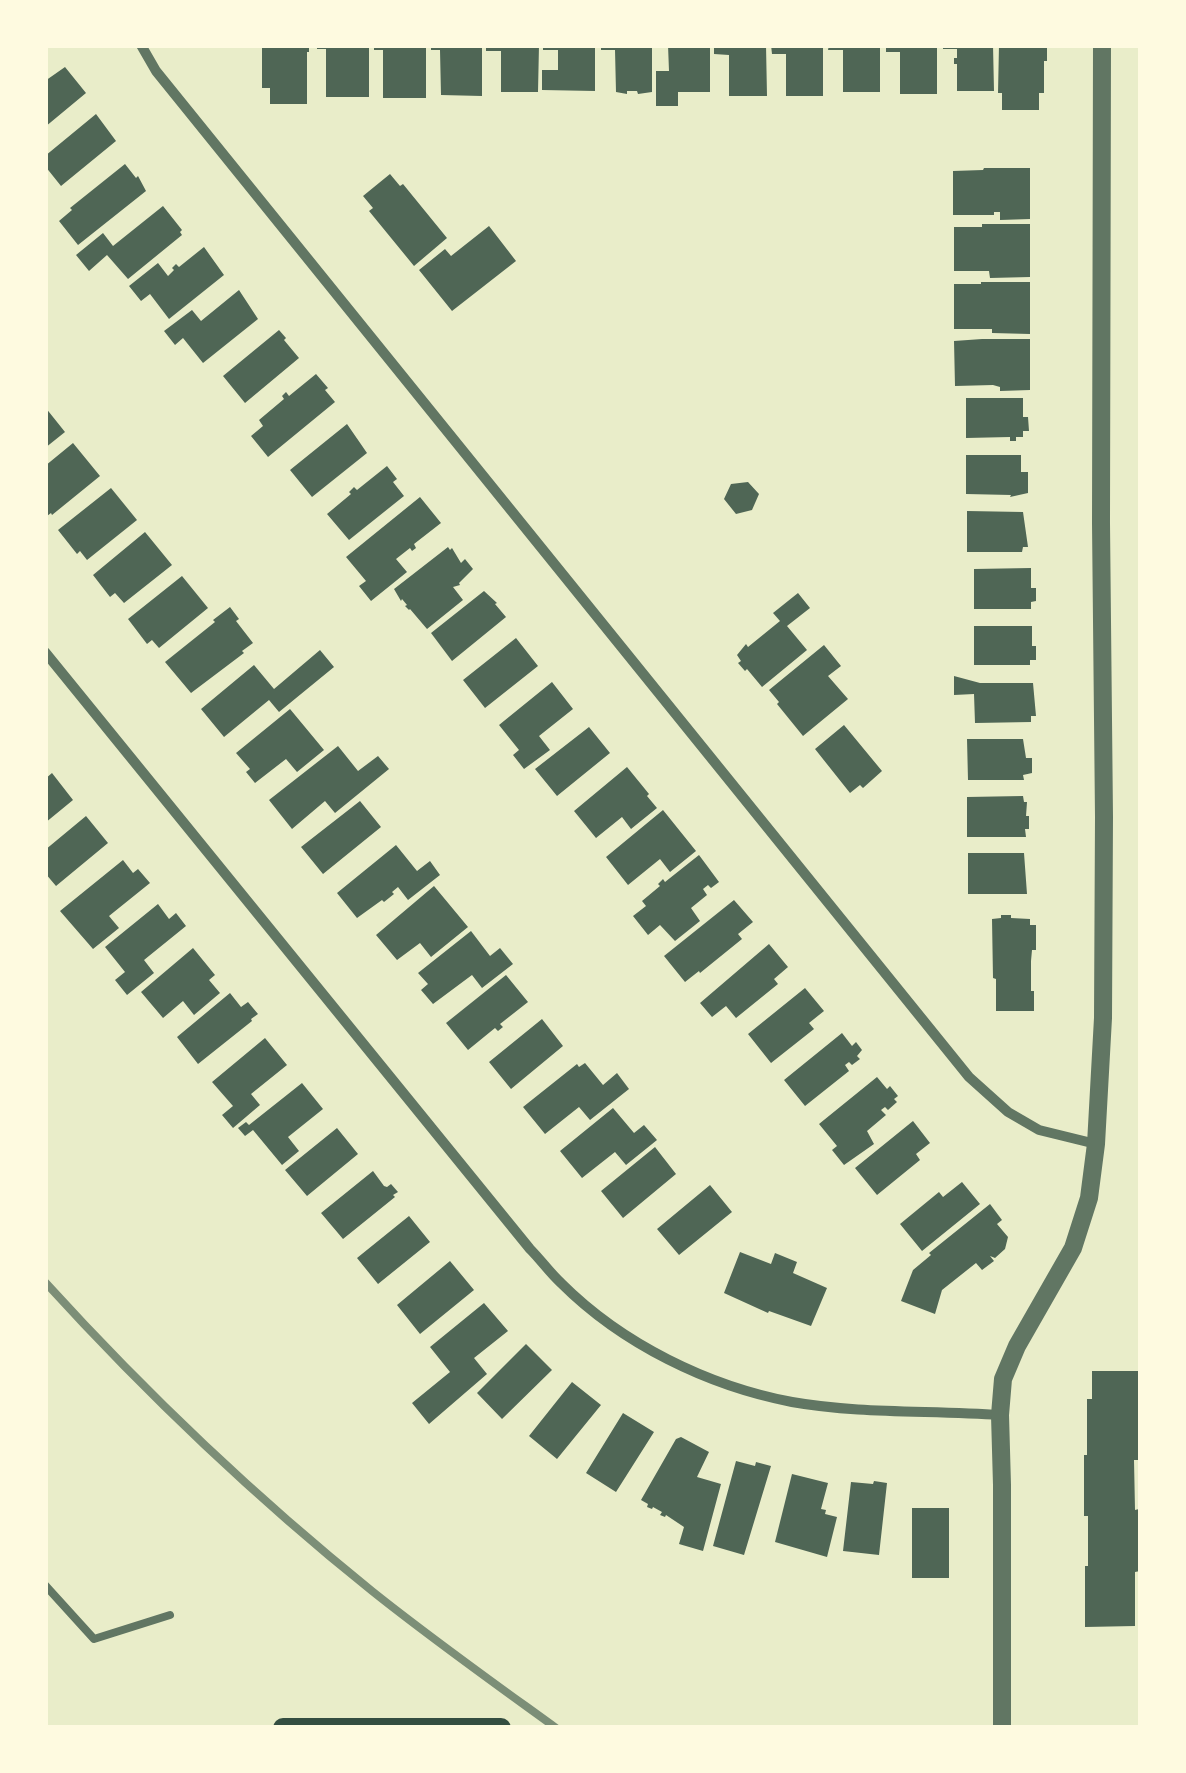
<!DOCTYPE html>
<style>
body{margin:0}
#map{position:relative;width:1186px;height:1773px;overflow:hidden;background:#e9edc9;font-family:Arial,sans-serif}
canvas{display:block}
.frame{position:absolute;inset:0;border:48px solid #fefae0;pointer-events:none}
</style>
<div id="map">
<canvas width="1186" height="1773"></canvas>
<div class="frame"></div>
</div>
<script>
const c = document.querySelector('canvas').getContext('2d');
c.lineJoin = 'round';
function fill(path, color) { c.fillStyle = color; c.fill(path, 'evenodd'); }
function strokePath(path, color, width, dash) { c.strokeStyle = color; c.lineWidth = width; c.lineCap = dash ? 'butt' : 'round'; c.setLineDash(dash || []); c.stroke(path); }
fill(new Path2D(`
 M262 45H309V52H307V104H270V88H262Z
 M317 45H369V97H326V49H317Z
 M374 45H426V98H383V50H374Z
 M431 45H482V96L441 95 440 50H431Z
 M486 45H539L538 92H501V51H486Z
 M543 45H595V91L542 90V70H558V50H543Z
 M601 45H652V92L638 94 637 91H627V94L616 92 615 50H601Z
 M668 45H710V92H678V106H656V71H669Z
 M714 45H766L767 96H729V55L714 54Z
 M771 45H823V96H786V54H772Z
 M829 45H880V92H843V50H828Z
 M886 45H937V94H900V52H886Z
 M943 45H993L994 91H957V64H954V58H957V49H943Z
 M999 45H1047V61H1044V93H1039V110H1002V93H998Z
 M65 67 86 93 45 127V81Z
 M96 114 116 141 61 186 45 166V156Z
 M125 164 136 178 138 176 146 191 78 245 59 221 72 210 70 208Z
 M984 168H1030V219L1000 220V212H994V215H953V171L983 170Z
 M390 174 400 186 403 184 447 238 414 266 369 211 373 208 363 196Z
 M163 206 182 230 180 232 182 235 128 279 107 255 89 271 76 255 103 233 113 246Z
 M982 224H1030V277L990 278 989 271H954V227H982Z
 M489 226 516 261 452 311 419 270 445 249 451 256Z
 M204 247 224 275 169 319 150 294 141 301 129 286 158 263 168 276 174 270 172 268 176 264 179 267Z
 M981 282H1030V334L992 333V329H954V284H981Z
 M239 290 258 319 203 363 183 338 175 345 164 331 192 310 201 321Z
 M279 330 286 338 284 340 299 358 245 403 223 376Z
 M982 339H1030V390L1000 391V387L993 385 955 386 954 341Z
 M316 374 328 388 325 390 335 402 268 457 251 436 263 426 259 420 284 399 282 396 286 392 289 396Z
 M966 398H1023V417H1028L1029 431H1023V437H1016V441H1010V437L966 438Z
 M45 407 65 432 45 448Z
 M347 424 367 453 312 497 290 470Z
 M73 443 100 476 52 515 51 513 47 516 45 514V466Z
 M966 455H1021V472H1028V493L1010 497 1011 495 966 494Z
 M387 466 397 479 393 482 404 496 349 540 327 514 351 494 349 492 354 487 357 490Z
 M748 482 759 494 752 510 736 514 724 499 731 484Z
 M111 488 137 520 87 560 80 551 77 554 58 530Z
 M420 497 441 523 414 544 416 548 412 551 410 548 396 559 407 572 371 601 359 586 366 581 346 557Z
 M967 511 1023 512 1028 547H1023L1022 552H967Z
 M145 532 172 565 124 603 115 593 110 597 93 575Z
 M448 547 450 550 452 548 461 563 465 559 473 569 459 583 460 585 453 587 463 600 427 629 410 609 409 610 405 606 407 605 402 599 401 601 394 589Z
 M1031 568V588H1036V601L1031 602V609H974V569Z
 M182 576 208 608 159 648 152 640 147 644 128 619Z
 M484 591 497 603 495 604 506 617 452 661 431 633Z
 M798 593 810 608 787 626 807 650 762 687 747 669 745 671 738 663 741 661 737 655 746 644 748 647 780 621 773 613Z
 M230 607 239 619 236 621 253 643 242 651 244 653 191 693 165 662 215 622 213 620Z
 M974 626H1032V646H1036V660H1030V665H974Z
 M516 638 538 666 485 708 463 680Z
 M824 645 841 666 828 676 848 699 803 736 777 704 779 702 769 690Z
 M320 650 334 667 279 712 269 700 224 737 201 709 254 665 274 689Z
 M954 676 980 683H1033L1036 716H1031V722L975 723 974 694 954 695Z
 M552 682 573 709 539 736 550 750 524 769 513 755 519 750 499 725Z
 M290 709 324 750 297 772 286 759 255 783 246 772 250 769 236 753Z
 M844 725 882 771 863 788 860 785 850 793 815 749Z
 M589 727 610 753 557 796 535 769Z
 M967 739H1023L1026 758H1032V773L1023 775 1024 780H968Z
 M338 746 358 771 378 756 389 769 335 813 325 801 292 829 269 800Z
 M627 767 649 794 647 796 657 808 631 829 622 817 596 838 574 811Z
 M52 773 73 800 45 823V779Z
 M1023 796 1024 802H1027L1026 816H1029V829H1025L1026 837H967V797Z
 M360 801 381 827 323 874 301 847Z
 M663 810 696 851 670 872 660 859 628 885 606 857Z
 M86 816 108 843 56 886 45 873V850Z
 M396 845 417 871 430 861 440 875 408 900 398 887 392 892 394 894 384 902 382 900 357 918 337 893Z
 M968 853H1024L1027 894H968Z
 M699 855 719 882 711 888 708 885 703 889 707 895 691 908 700 921 675 941 660 925 648 935 633 916 646 906 642 901 660 886 658 884 663 879 665 882Z
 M123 860 133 873 138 869 150 883 109 916 119 928 93 949 60 911Z
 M434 886 468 927 431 957 420 943 397 960 376 935Z
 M734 900 753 922 738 934 742 939 700 973 699 971 685 982 664 956Z
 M158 904 169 919 176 913 186 926 144 960 154 973 127 995 115 980 125 972 105 947Z
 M1001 915H1011V918L1030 919V925H1036V950H1032L1031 961V991H1034V1011H996V979L993 978 992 919 1001 918Z
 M471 931 490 956 500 948 513 964 482 988 472 975 433 1004 421 990 428 984 418 973Z
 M769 944 788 967 774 979 778 984 736 1018 726 1006 712 1017 700 1003Z
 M193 948 215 975 209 980 220 993 194 1015 183 1001 163 1018 141 992Z
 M506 975 528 1002 500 1024 503 1027 498 1031 495 1028 468 1050 446 1023Z
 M805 988 824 1011 809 1023 814 1029 771 1063 748 1034Z
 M230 993 241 1007 248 1002 258 1014 251 1019 252 1021 198 1064 177 1037Z
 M542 1019 563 1046 511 1089 489 1062Z
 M842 1033 852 1046 856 1042 862 1050 857 1056 860 1059 852 1065 849 1062 845 1065 849 1071 805 1106 784 1080Z
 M265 1038 287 1065 251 1094 260 1105 233 1128 222 1115 233 1106 212 1082Z
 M585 1063 603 1085 617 1073 629 1089 590 1120 579 1107 545 1134 523 1107 577 1064 579 1067Z
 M877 1077 887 1089 890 1086 898 1096 894 1099 897 1102 888 1110 885 1107 881 1110 886 1115 867 1131 874 1144 844 1165 832 1150 837 1146 819 1124Z
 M302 1083 323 1109 288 1137 299 1151 282 1165 253 1130 245 1136 238 1128 246 1122 249 1125Z
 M613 1108 634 1133 644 1125 657 1140 626 1165 615 1152 582 1178 560 1151Z
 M913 1121 930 1143 916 1154 920 1160 877 1195 855 1168Z
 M337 1128 358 1154 307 1196 285 1170Z
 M655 1147 676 1174 623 1218 601 1191Z
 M373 1171 384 1186 387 1187 391 1184 398 1192 393 1195 395 1197 343 1239 321 1213Z
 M962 1182 980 1204 922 1251 900 1224 939 1192 943 1197Z
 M710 1185 732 1212 679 1255 657 1229Z
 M990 1204 1002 1220 997 1224 1008 1237 1005 1249 995 1258 990 1256 994 1261 982 1270 976 1263 942 1290 935 1314 901 1301 913 1270 931 1255 929 1253Z
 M409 1216 430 1242 378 1284 357 1258Z
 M740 1252 771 1264 775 1253 797 1262 793 1273 827 1288 811 1326 769 1311 768 1313 724 1293Z
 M450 1261 474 1290 420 1334 397 1305Z
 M484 1303 508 1331 474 1358 487 1374 429 1424 412 1403 450 1372 430 1347Z
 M526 1344 552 1370 502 1419 477 1393Z
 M1092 1371H1141V1404H1138V1460H1134L1135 1510 1139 1509 1140 1571 1135 1572V1626L1085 1627V1566H1088V1516H1084V1455H1087V1399H1092Z
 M572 1382 601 1405 557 1459 529 1436Z
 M623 1413 654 1432 616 1492 586 1473Z
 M681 1437 709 1452 697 1477 721 1484 703 1551 679 1544 684 1527 666 1515 665 1517 660 1515 662 1512 653 1507 652 1509 647 1507 648 1504 641 1500 676 1439Z
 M736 1461 755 1466 756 1462 771 1466 744 1555 713 1546Z
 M792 1474 828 1483 821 1509 826 1510 825 1514 837 1517 827 1557 775 1542Z
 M874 1481 887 1483 879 1555 843 1551 851 1482 873 1484Z
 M912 1508H949V1578H912Z`), '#4f6655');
strokePath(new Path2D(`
 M45 1585 94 1639 170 1615`), '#617663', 8);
strokePath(new Path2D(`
 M141 45 156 71 969 1077 1008 1112 1039 1130 1096 1144
 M45 652 530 1249C541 1260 550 1273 561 1283 622 1344 708 1386 792 1402 860 1414 931 1410 1000 1415`), '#617663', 10);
strokePath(new Path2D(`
 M1002 1728V1485L1000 1415 1003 1379 1017 1346 1073 1248 1089 1198 1096 1144 1103 1018 1104 817 1101 523 1102 45`), '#617663', 18);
strokePath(new Path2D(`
 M283 1728H501`), '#344e41', 20);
strokePath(new Path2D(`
 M45 1282C146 1393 255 1497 372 1591 432 1639 494 1683 556 1728`), '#7c8e77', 8);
</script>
